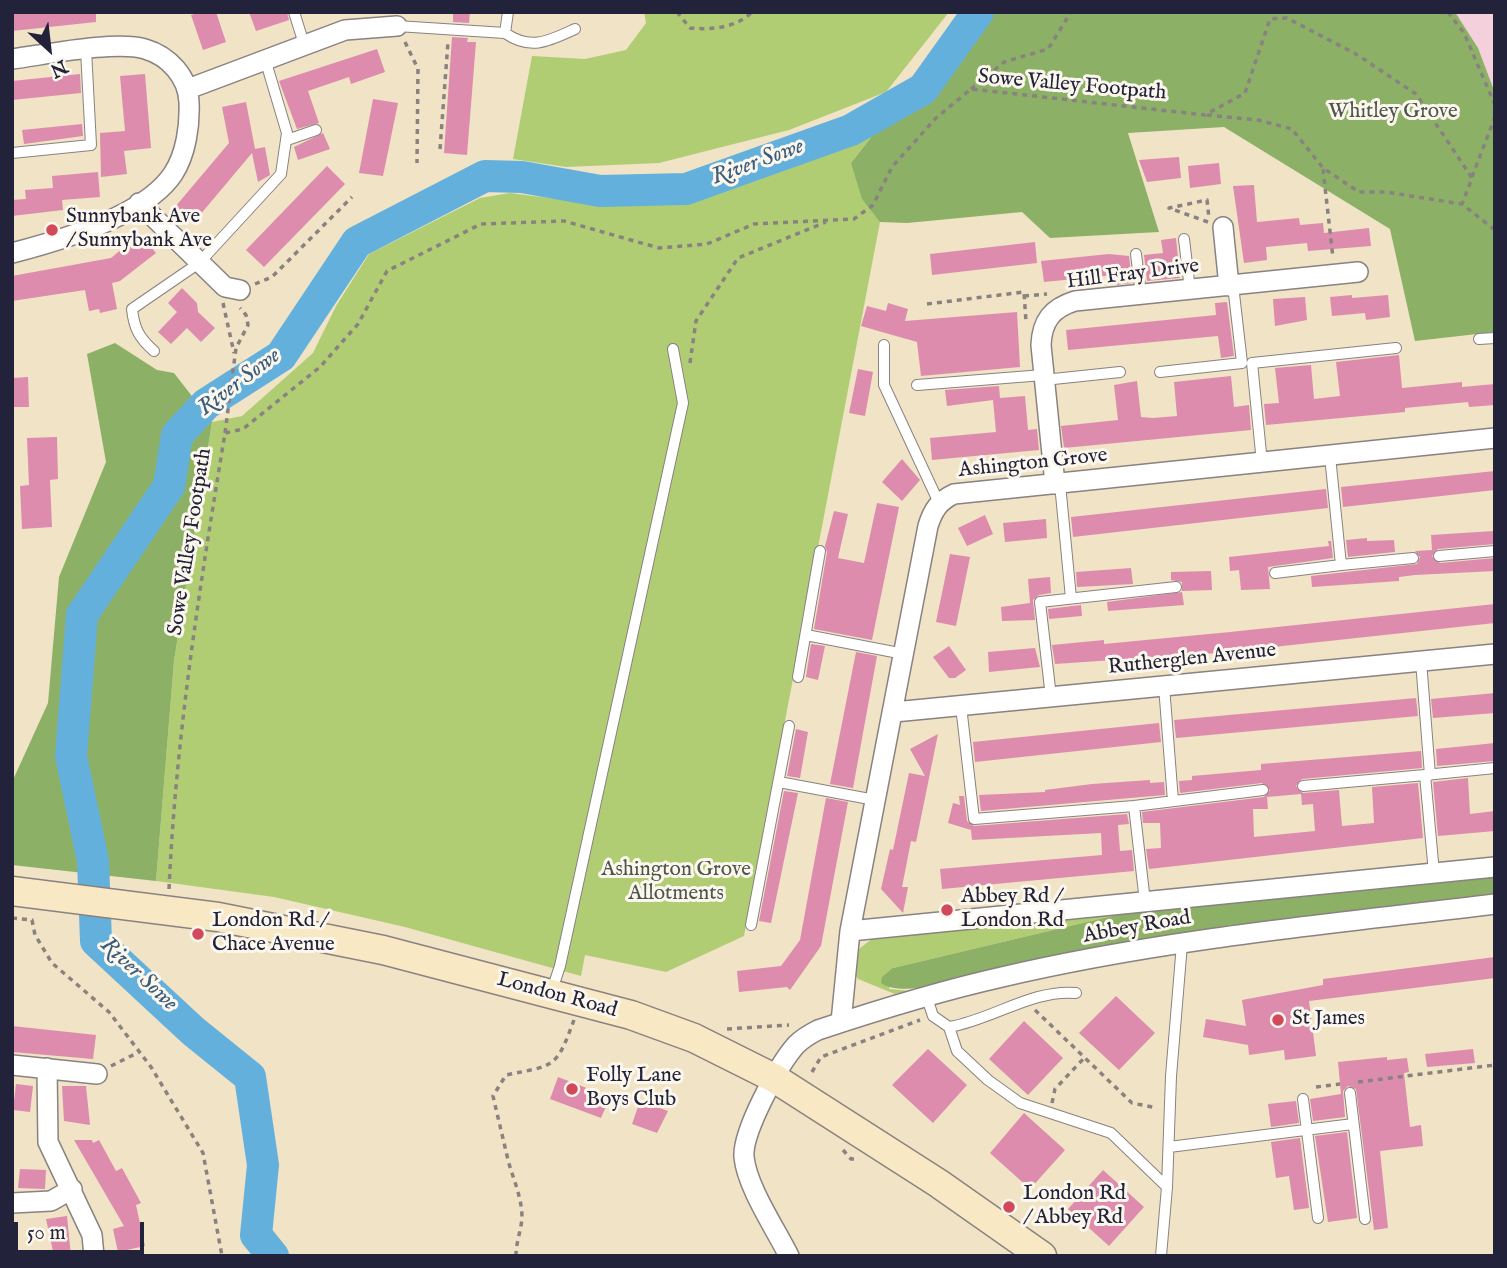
<!DOCTYPE html>
<style>
body{margin:0}
#map{position:relative;width:1507px;height:1268px;overflow:hidden;background:#f0e3c6;font-family:"IM FELL English",serif}
canvas{display:block}
.frame{position:absolute;inset:0;border:14px solid #22223b;pointer-events:none}
.north{position:absolute;left:14px;top:14px;width:70px;height:70px;-webkit-text-stroke:5px #fbf7ec;paint-order:stroke;rotate:153deg;font-size:19px;font-weight:700;line-height:28px;text-align:center;color:#22223b}
.north::after{content:'';display:block;margin:auto;width:24px;height:32px;background:#22223b;clip-path:polygon(50% 0,100% 100%,50% 72%,0 100%)}
.scale{position:absolute;left:14px;top:1222px;width:130px;height:32px;box-sizing:border-box;border:4px solid #22223b;border-top:0;padding-left:9px;font-size:21px;line-height:24px;white-space:nowrap;color:#22223b;-webkit-text-stroke:5px #fbf7ec;paint-order:stroke}
</style>
<div id="map">
<canvas width="1507" height="1268"></canvas>
<div class="frame"></div>
<div class="north">N</div>
<div class="scale">50 m</div>
</div>
<script>
const c = document.querySelector('canvas').getContext('2d');
c.lineJoin = 'round';
function fill(path, color) { c.fillStyle = color; c.fill(path, 'evenodd'); }
function strokePath(path, color, width, dash) { c.strokeStyle = color; c.lineWidth = width; c.lineCap = dash ? 'butt' : 'round'; c.setLineDash(dash || []); c.stroke(path); }
function drawText(font, color, halo, rows, align = 'center') {
  c.font = font + ' "IM FELL English",serif'; c.lineWidth = 6; c.setLineDash([]); c.textBaseline = 'middle'; c.strokeStyle = halo; c.fillStyle = color; for (const [text, x, y, turn = 0] of rows) {
    c.save(); c.translate(x, y); c.rotate((+turn || 0) * Math.PI / 180); c.textAlign = isNaN(turn) ? turn : align; if (halo) c.strokeText(text, 0, 0); c.fillText(text, 0, 0); c.restore();
  }
}
fill(new Path2D(`
 M1455 12H1495V93L1478 48Z`), '#f4cfdc');
fill(new Path2D(`
 M644 12H949L886 92 789 130 659 163 566 167 513 159 532 56 585 59 626 50 646 23Z
 M873 135 851 163 880 222 744 936 666 972 585 955 581 976 405 927 274 897 156 881 174 661 212 422 242 416 313 353 336 306 369 254 480 198 510 193 596 204 686 205Z
 M1129 912 893 968 889 989 910 991 895 994 858 979 855 973 859 949 873 938Z`), '#b1cd74');
fill(new Path2D(`
 M988 12H1455L1478 48 1495 93V332L1415 341 1390 229 1224 127 1128 133 1159 232 1050 238 1022 212 907 223 880 222 862 199 851 163 873 135 928 92 957 61Z
 M115 343 157 370 174 373 212 422 174 661 156 881 12 865V782L48 703 59 577 106 462 87 354Z
 M1495 873V894C1336 914 1177 932 1020 963 988 969 908 1002 881 983L882 977 893 968 1129 912Z`), '#8cb066');
strokePath(new Path2D(`
 M273 1256 256 1235 263 1165 250 1077 193 1031 96 941 93 861 71 756 82 615 169 486 177 435 206 404 281 356 357 242 485 176 522 177 600 191 686 189 851 130 923 89 978 12`), '#64b0dd', 32);
fill(new Path2D(`
 M12 12H96V22L12 31Z
 M201 12H216L226 42 203 50 191 15Z
 M249 12H287L289 20 256 31Z
 M453 12H470L469 23 453 22Z
 M452 37 468 38 467 42H476L467 155 444 153Z
 M377 49 385 72 351 84 349 77 308 91 319 123 297 129 279 81Z
 M80 74 81 93 12 100V81Z
 M145 74 151 148 124 151 127 174 101 177 100 133 125 131 120 76Z
 M373 99 398 103 383 176 359 173Z
 M246 102 255 149 265 147 270 175 258 182 252 153 194 222 175 207 229 143 222 107Z
 M82 124 83 136 24 144 22 130Z
 M323 133 330 149 298 160 294 147Z
 M1179 157 1181 178 1147 182 1139 160Z
 M1219 163 1221 184 1190 188 1188 166Z
 M327 166 345 184 264 267 246 250Z
 M98 172 100 197 62 200 63 210 12 216V200L26 199 25 190 53 188 52 176Z
 M1254 185 1257 222 1299 218 1300 225 1323 223 1324 233 1369 228 1371 246 1308 251 1307 243 1266 247 1267 260 1244 263 1233 186Z
 M140 234 156 253 120 281 112 283 117 309 100 313 99 309 89 311 85 290 12 301V276L111 258Z
 M1176 238 1180 278 1147 281 1144 255 1163 253 1161 240Z
 M1035 242 1037 263 932 275 930 254Z
 M1109 254 1129 256 1132 283 1116 285 1114 275 1044 282 1041 261Z
 M182 288 197 303 198 312 215 328 201 342 187 328 171 344 158 332 177 312 168 303Z
 M1352 295V298L1388 295 1390 317 1366 320 1365 313 1332 316 1330 297Z
 M1305 297 1307 320 1275 326 1273 299Z
 M1227 302 1234 356 1221 358 1218 336 1068 350 1066 330 1216 315 1215 303Z
 M888 303 908 309 905 321 1017 312 1020 367 921 376 917 342 861 326 867 306 886 311Z
 M1399 355 1402 388 1462 382V387L1495 384V405L1469 407 1468 402 1405 408V412L1266 425 1264 404 1279 403 1275 368 1311 365 1314 399 1340 396 1336 362Z
 M858 369 873 372 865 416 849 413Z
 M1231 376 1234 407 1249 405 1251 430 1064 448 1061 426 1118 420 1114 385 1137 381 1141 417 1153 418 1177 416 1174 382Z
 M28 377 29 407H12V378Z
 M999 386 1000 398 1025 396 1028 430 1037 429 1039 450 932 460 930 438 996 432 993 400 947 406 945 390Z
 M57 437 58 479 50 480 52 527 22 529 20 486 29 485 27 438Z
 M902 459 920 480 902 501 882 482Z
 M1495 471V490L1343 507 1341 487Z
 M1326 489 1328 508 1073 537 1071 517Z
 M877 503 899 507 872 640 814 629 827 552 825 546 834 511 848 514 838 558 864 563Z
 M985 515 993 534 967 546 958 528Z
 M1046 519 1047 538 1005 542 1003 523Z
 M1494 531 1495 544 1438 549 1432 556 1440 563 1495 558V571L1415 575 1399 577V581L1312 587 1311 576 1417 564 1420 557 1415 551 1432 550 1431 535Z
 M1367 538V541L1394 540 1395 552 1404 551 1348 557 1346 540Z
 M1328 541H1331L1333 558 1268 567 1270 589 1241 590 1239 570 1230 571 1229 557 1329 546Z
 M950 554 970 557 956 626 936 622Z
 M1131 568 1133 584 1077 587 1076 572Z
 M1211 571 1212 590 1182 591V582L1171 580V572Z
 M1050 577 1051 593 1039 595 1033 600 1035 620 1002 621 1001 607 1030 603 1028 579Z
 M1182 592 1184 605 1108 611 1107 602Z
 M1495 604V623L1218 653 1055 664 1052 645 1104 640V644L1230 632Z
 M1081 605 1082 616 1049 619 1048 609Z
 M811 644 825 646 818 680 806 677Z
 M949 646 966 670 955 678H949L933 657Z
 M1035 648 1040 667 989 672 988 652Z
 M856 652 877 656 853 788 830 784Z
 M1495 693V713L1433 718 1431 699Z
 M1416 698 1418 716 1176 738 1174 720Z
 M1159 723 1161 742 975 762 973 742Z
 M796 729 808 732 800 778 787 776Z
 M938 734 916 842 911 841 902 887H908L903 913 881 889 890 849 893 850 909 773 925 776 910 749Z
 M1495 743V761L1437 766 1436 749Z
 M1421 751 1422 768 1302 779 1296 786 1303 793 1339 790 1342 826 1374 823 1372 787 1418 783 1423 838 1149 869 1146 849 1161 848 1160 823H1143L1142 812 1264 797 1270 790 1262 783 1180 793 1179 781 1192 780V776L1261 770V764ZM1301 794 1302 805 1313 804 1315 831 1254 837 1253 809H1268L1267 797Z
 M1468 778 1470 814 1495 811V831L1438 836 1433 782Z
 M1150 780V783L1164 782 1165 795 981 811 979 795 1045 792V790L1092 784Z
 M784 791 798 793 771 923 759 921Z
 M959 796H964L967 821 974 826 1127 814 1129 824 1118 825 1120 851 1132 850 1134 871 942 889 940 869 1102 855 1101 833 972 840 971 830 948 823 953 803 960 805Z
 M826 798 848 802 821 946 790 990 787 987 739 992 737 971 781 966 800 940Z
 M1495 957V978L1309 1001 1316 1056 1285 1060 1284 1050 1249 1055 1248 1045 1203 1037 1206 1019 1246 1026 1242 1000 1323 985V979Z
 M1116 996 1155 1033 1119 1070 1079 1033Z
 M1024 1021 1063 1058 1028 1095 989 1059Z
 M12 1026 96 1035 93 1059 12 1052Z
 M928 1049 967 1085 933 1123 892 1085Z
 M1473 1049 1475 1063 1427 1067 1425 1054Z
 M1387 1057V1060L1407 1058 1409 1072 1404 1073 1410 1127 1421 1125 1423 1146 1380 1151 1388 1228 1374 1230 1356 1089 1348 1086 1343 1091 1345 1117 1313 1121 1310 1099 1341 1094 1338 1062Z
 M558 1077 610 1097 601 1118 550 1099Z
 M16 1084 33 1086 30 1112 13 1110Z
 M62 1086H86L90 1125 64 1121Z
 M640 1101 668 1111 657 1133 632 1124Z
 M1296 1101 1299 1123 1271 1127 1268 1104Z
 M1024 1113 1065 1150 1030 1189 990 1153Z
 M1347 1132 1357 1218 1328 1222 1315 1136Z
 M1300 1138 1309 1208 1294 1210 1289 1176 1276 1178 1271 1142Z
 M74 1140H92L93 1143 99 1140 116 1171 122 1168 141 1203 136 1205 145 1246 118 1252 113 1229 124 1226Z
 M20 1169 46 1170 45 1189 18 1188Z
 M1103 1170 1144 1207 1109 1246 1068 1209Z
 M67 1216 71 1256H54L46 1219Z`), '#dd8cae');
const lane = new Path2D(`
 M294 12 304 44
 M397 26 505 33 508 12
 M505 33C531 51 549 41 575 29
 M287 140 316 130
 M12 153 91 145 86 50
 M1184 239 1190 290
 M1136 254 1141 295
 M1479 339 1495 338
 M884 345V385L939 503
 M154 351C139 338 134 328 132 309L199 263 281 174 287 133 265 59
 M1160 372 1242 363 1233 285
 M1044 380 1120 372
 M917 385 1043 375
 M1262 463 1252 363 1396 348
 M1060 484 1071 598
 M1439 556 1495 551
 M1341 565 1413 558
 M1275 573 1341 565 1330 456
 M806 635 904 654
 M1421 661 1430 775
 M798 677 820 551
 M1164 686 1173 801
 M1051 697 1040 602 1176 587
 M961 706 974 819 1134 806
 M779 782 875 800
 M1303 786 1425 775
 M1434 873 1425 775 1495 768
 M1145 902 1134 806 1263 790
 M751 925 789 726
 M552 990 560 966 683 403 673 349
 M927 998 933 1016 949 1027 957 1051 988 1080 1020 1103 1111 1133 1167 1187 1161 1256
 M949 1027C992 1020 1032 989 1076 993
 M1350 1093 1365 1219
 M1303 1099 1318 1218
 M1169 1147 1353 1124
 M1167 1187 1171 1076 1182 944`);
const street = new Path2D(`
 M12 59C44 55 116 40 145 49 169 56 188 77 189 102 190 126 186 154 173 174 145 216 59 241 12 253
 M188 89 345 30 397 26
 M139 203 225 287 240 290
 M1223 227 1229 286
 M1055 484 1041 345C1042 321 1052 308 1075 301L1358 272
 M894 712 1495 654
 M850 931 1495 867
 M841 1022 850 931 928 526C933 510 939 501 954 494L1495 438
 M12 1065 97 1074
 M47 1068 48 1142 92 1235 94 1256
 M12 1203 51 1201 72 1189
 M789 1256C775 1228 747 1187 744 1157 742 1132 779 1064 796 1045 802 1039 810 1034 818 1030 878 1010 940 991 1002 977 1164 939 1330 924 1495 904`);
const secondary = new Path2D(`
 M12 891 218 917 383 950 631 1015 694 1038 774 1078 938 1183 1042 1256`);
strokePath(lane, '#898280', 12);
strokePath(street, '#898280', 22);
strokePath(secondary, '#898280', 31);
strokePath(new Path2D(`
 M677 12 690 28C712 30 736 28 752 12
 M1448 12 1464 33 1495 105
 M405 42 418 69 417 163
 M971 89 1004 62 1048 49 1071 12
 M1207 115 1258 120 1292 129 1323 168 1359 192H1386L1462 204
 M440 149 448 42
 M1323 169 1333 258
 M1472 177 1495 117
 M1208 222 1169 208 1207 200 1209 218
 M255 284 272 277 352 197
 M1024 296 1047 294
 M223 303 234 353
 M927 304 1024 292 1026 322
 M690 363 696 321 738 258 826 222
 M225 433 236 348 248 325 246 315 240 308
 M169 889C176 735 200 585 225 433L243 429 320 367 358 324 387 271 481 224 564 221 659 248 707 244 754 224 854 219 873 205 892 167 936 118 971 89 1205 115 1245 93 1270 19 1287 18 1356 54 1416 94 1472 178 1462 204 1495 230
 M12 918 32 920 35 935 52 963 109 1012 151 1067 203 1153 222 1256
 M1035 1010 1132 1103 1157 1108
 M727 1029 789 1025
 M111 1066 139 1052
 M812 1072 821 1057 920 1020
 M1358 1082 1495 1065
 M1316 1087 1340 1084
 M1052 1103 1055 1089 1086 1056
 M843 1150 851 1159H859
 M516 1256C516 1242 521 1231 522 1218 522 1197 513 1179 508 1160 503 1138 498 1118 493 1096L506 1075C555 1065 556 1069 574 1020`), '#898280', 3.5, [5, 5]);
strokePath(lane, '#fff', 10);
strokePath(street, '#fff', 19);
strokePath(secondary, '#f8e8c3', 28);
for (const [x, y, r, color] of [
 [52,230,7,"#d1495b"],
 [947,910,7,"#d1495b"],
 [198,934,7,"#d1495b"],
 [1278,1020,7,"#d1495b"],
 [572,1089,7,"#d1495b"],
 [1009,1207,7,"#d1495b"]
]) { const dot = new Path2D(); dot.arc(x, y, r, 0, 2 * Math.PI); c.fillStyle = color; c.fill(dot); strokePath(dot, '#fbf7ec', 2.5); }
drawText('21px', '#22223b', '#fbf7ec', [
 ["Sowe Valley Footpath",1072,86,5],
 ["Hill Fray Drive",1133,275,-7],
 ["Ashington Grove",1033,464,-6],
 ["Sowe Valley Footpath",191,542,-81],
 ["Rutherglen Avenue",1192,660,-6],
 ["Abbey Road",1137,928,-10],
 ["London Road",557,996,15]
]);
drawText('21px', '#4d554c', '#fbf7ec', [
 ["Whitley Grove",1393,113],
 ["Ashington Grove",676,871],
 ["Allotments",676,895]
]);
drawText('21px', '#22223b', '#fbf7ec', [
 ["Sunnybank Ave",66,218],
 ["/ Sunnybank Ave",66,242],
 ["Abbey Rd /",961,898],
 ["London Rd",961,922],
 ["London Rd /",212,922],
 ["Chace Avenue",212,946],
 ["St James",1292,1020],
 ["Folly Lane",586,1077],
 ["Boys Club",586,1101],
 ["London Rd",1023,1195],
 ["/ Abbey Rd",1023,1219]
], 'left');
drawText('italic 23px', '#3c5b7c', '#fbf7ec', [
 ["River Sowe",758,163,-20],
 ["River Sowe",240,383,-37],
 ["River Sowe",138,975,43]
]);
</script>
